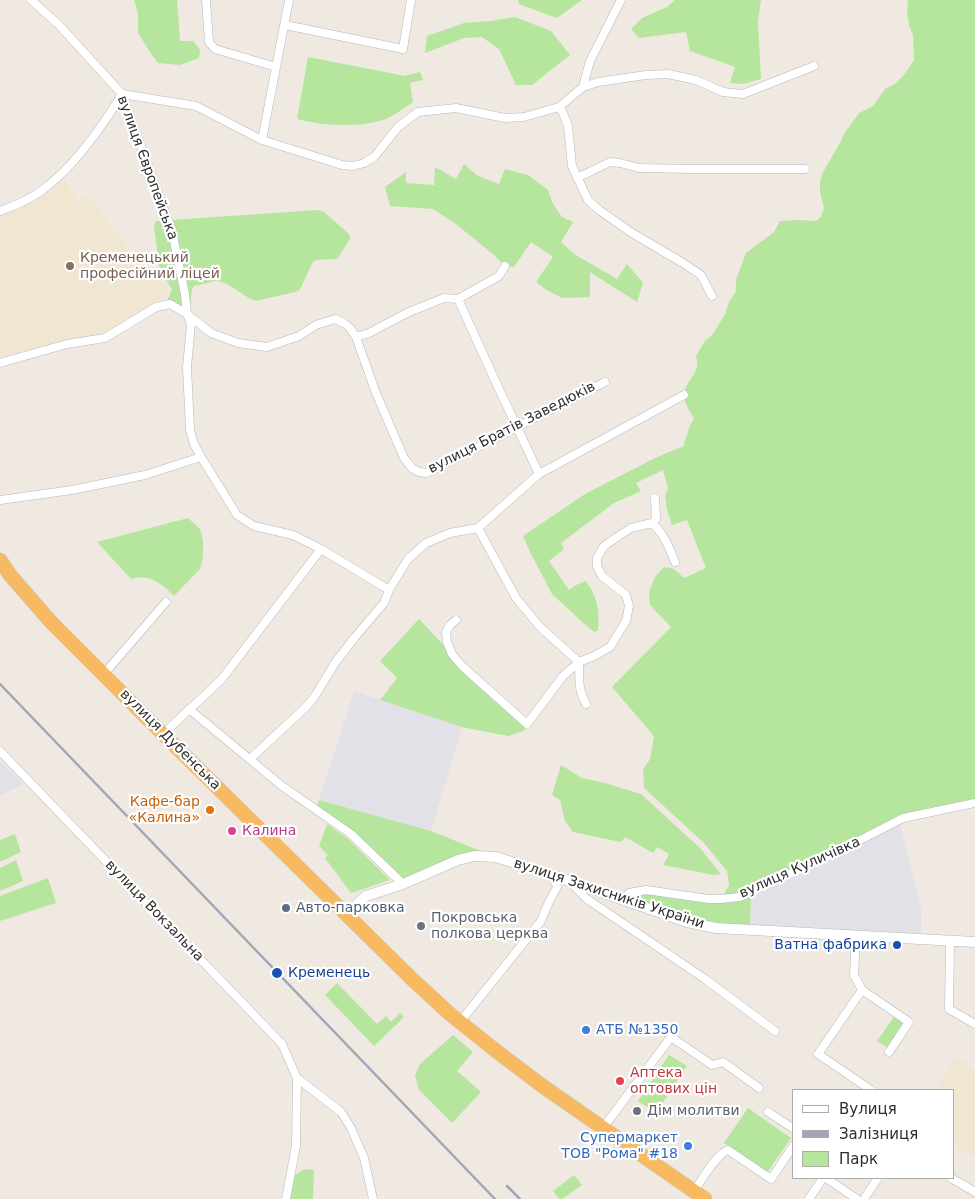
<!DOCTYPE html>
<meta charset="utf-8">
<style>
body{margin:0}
#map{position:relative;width:975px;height:1199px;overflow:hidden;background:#efe9e1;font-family:"DejaVu Sans",sans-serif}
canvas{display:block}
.legend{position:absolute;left:792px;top:1089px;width:162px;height:90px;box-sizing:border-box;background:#fff;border:1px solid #ababab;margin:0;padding:6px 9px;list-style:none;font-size:15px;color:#2e2e2e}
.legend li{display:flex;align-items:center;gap:10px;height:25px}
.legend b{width:25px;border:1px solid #ababab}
</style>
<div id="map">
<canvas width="975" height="1199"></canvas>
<ul class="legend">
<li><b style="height:6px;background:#fff"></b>Вулиця</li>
<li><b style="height:6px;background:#a3a6b8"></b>Залізниця</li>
<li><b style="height:14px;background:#b6e59e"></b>Парк</li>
</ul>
</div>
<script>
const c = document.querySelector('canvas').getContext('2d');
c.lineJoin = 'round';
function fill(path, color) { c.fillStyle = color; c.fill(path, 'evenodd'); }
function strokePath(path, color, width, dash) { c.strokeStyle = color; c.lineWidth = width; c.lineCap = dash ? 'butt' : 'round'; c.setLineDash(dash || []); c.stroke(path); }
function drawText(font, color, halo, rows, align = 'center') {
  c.font = font + ' "DejaVu Sans",sans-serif'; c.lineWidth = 4.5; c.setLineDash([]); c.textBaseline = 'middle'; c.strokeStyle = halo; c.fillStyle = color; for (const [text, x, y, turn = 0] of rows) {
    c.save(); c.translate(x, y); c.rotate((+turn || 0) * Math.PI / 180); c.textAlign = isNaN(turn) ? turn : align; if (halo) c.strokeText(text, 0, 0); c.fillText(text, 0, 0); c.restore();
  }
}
fill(new Path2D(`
 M354 691 462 727 431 831 319 800Z
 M0 761 23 784 0 796Z
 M899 820 921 909V939L750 929 751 892Z`), '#e3e1e8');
fill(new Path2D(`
 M63 178 78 201 88 195 142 268 150 263 170 293 104 335 65 340 0 357V216L8 213 45 194Z
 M956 1057 975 1069V1157L954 1144V1090H936Z`), '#f0e6d1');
fill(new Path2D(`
 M134 0H177L180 41H193L200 50 199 58 180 65 158 63 152 55 138 33V13Z
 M518 0H582L557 18 519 4Z
 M675 0H761L758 22 761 79 743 84 730 83 735 67 690 51 686 32 639 38 631 29 642 18 667 7Z
 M908 0H975V803L903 818 751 892 750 929 716 928 639 906 641 894 646 890 722 898 729 885 727 871 704 843 644 788 643 770 650 759 654 737 648 729 612 687 671 627 650 605 649 592 655 577 664 567 674 569 684 578 706 568 687 520 672 525 667 510 665 496 668 488 663 470 636 483 641 491 614 503 561 543 564 549 549 561 569 590 574 586 586 581C597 596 600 611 598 630L595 632 590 629 552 594 530 552 523 536 585 494 653 459 678 448 683 447 689 428 694 418C690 412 684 403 684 395 685 379 702 374 696 356L705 341 713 334 725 314 729 302 736 291V280L746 253 774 232 780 221 799 220 816 221 821 217 824 208 820 192V182L823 172 841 141 844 134 859 113 873 106 885 89 895 84 904 75 914 60 913 35 909 25 907 11Z
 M515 17 551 31 570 55 532 85H516L499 49 482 37 464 38 425 53 427 36 464 23 491 21Z
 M308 57 405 76 420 72 423 80 410 83 413 102C404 108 395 115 386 119 360 128 323 126 297 119Z
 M464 164 478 176 499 184 505 169 528 175 548 190 553 204 562 217 573 222 561 242 574 254 617 279 627 264 643 283 637 302 590 272V297L562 298 545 289 536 282 553 257 531 242 514 267 505 266 494 255 457 225 433 209 390 206 385 187 406 172V183L434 185 435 167 456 179Z
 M318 210 324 212 348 233 350 236V239L338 258 335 259 316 260 313 262 299 291 256 301 253 300C241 295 230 282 216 281L194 286 192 289 189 315 168 301V299L172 289 160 272 154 226 155 222 157 221Z
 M188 518 200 529 203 540V557L200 569 174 596C160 583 151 574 131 579L97 542Z
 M419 619 452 654 527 724 524 731 508 736 462 727 380 700 397 678 380 661Z
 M561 765 582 778 605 783 641 794 700 848 721 874 714 875 663 865 669 854 657 847 653 853 625 837 621 842 573 832 565 821 560 800 552 795Z
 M319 800 431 831 496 857 474 856 403 884 351 834 316 809Z
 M327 824 348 839 390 880 351 893 325 858 328 855 319 846Z
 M15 834 21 852 0 862V840Z
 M16 860 23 881 0 891V868Z
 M48 878 56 903 0 921V896Z
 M337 983 377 1024 386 1016 391 1022 400 1013 404 1017 374 1046 325 995Z
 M894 1017 904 1023 888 1048 877 1041Z
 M453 1035 473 1052 457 1071 481 1092 452 1123 419 1090 415 1075 420 1064Z
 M669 1055 687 1066 656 1113 638 1101Z
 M748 1108 791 1138 767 1173 724 1143Z
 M305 1169 314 1170 313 1199H286L290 1178Z
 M574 1175 582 1185 562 1199H559L553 1191Z`), '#b6e59e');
const minor = new Path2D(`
 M31 0 58 24 122 94 172 231 185 294 187 314 191 324 187 367 190 430 194 444 201 457 237 515 254 526 293 535 321 549 389 590
 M206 0 209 42 215 49 276 67
 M285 25 403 49 411 0
 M583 87 590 61 621 0
 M559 107 563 113 568 126 572 166 588 200 599 210 632 233 683 263 701 275 712 296
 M262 140 289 0
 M577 178 610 162 620 163 639 168 693 169H805
 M0 211C14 206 29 200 41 191 73 168 102 127 122 94L196 106 262 140 342 165 353 166 364 163 374 157 379 151 398 127 418 112 456 108 505 118 524 117 559 107 583 87 598 82 646 75 668 74 696 80 723 92 743 94 814 66
 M458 299 498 387 539 474
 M356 337 376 393 404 458 412 468 419 472 427 473 605 382
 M0 363 67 344 105 338 156 307 170 304 187 314 211 333 238 343 267 347 299 336 316 325 335 319 344 323 350 328 356 337 369 333 409 312 444 298 458 299 499 276 505 266
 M0 500 72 490 145 475 201 457
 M652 523 656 519 655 498
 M478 528 516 598 540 627 579 662
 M456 620 450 625 446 632 447 642 452 654 462 666 527 724 563 676 579 662 594 656 610 647 626 621 629 606 626 595 602 576 597 566V558L604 546 620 535 631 528 652 523C664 534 669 547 675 562
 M579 662C580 680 577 687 586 704
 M103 675 166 602
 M189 709 282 786 351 834 403 884
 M163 734 221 680 321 549
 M0 751 282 1044 297 1078 341 1112 351 1128 364 1158 373 1199
 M250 759 307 706 315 696 335 663 355 637 384 603 389 590 408 559 426 543 450 533 478 528 539 474 684 395
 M574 883V886L587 899 705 979 775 1031
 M623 900 629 893 646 890 709 899H721L739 897 835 853 903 818 975 803
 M856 935 854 975 862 990 818 1054 871 1090
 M950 941 949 1009 975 1024
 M862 990 909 1022 889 1052
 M460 1022 541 921 547 906 557 887 555 881V876
 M768 1112 794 1129
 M603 1128 671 1037 712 1065 723 1062 759 1088
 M826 1178 857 1199
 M951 1178 975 1192
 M694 1191C702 1180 716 1154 728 1150L771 1179 794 1145
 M286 1199 296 1146 297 1078
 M809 1199 823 1178
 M864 1199 878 1178`);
const tertiary = new Path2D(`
 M346 914 366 896 403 884 458 860 474 856 496 857 555 876 687 922 716 928 975 942`);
const trunk = new Path2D(`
 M0 560 10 575 51 622 163 734 413 980 450 1014 495 1050 541 1085 705 1199`);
strokePath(minor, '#b4b7c1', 9);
strokePath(tertiary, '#b4b7c1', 11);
strokePath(trunk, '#c9c9c9', 15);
strokePath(minor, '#fff', 8);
strokePath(tertiary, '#fff', 10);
strokePath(trunk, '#f8ba60', 14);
strokePath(new Path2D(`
 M0 684 495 1199
 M507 1186 520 1199`), '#a3a6b8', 2.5);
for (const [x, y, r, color] of [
 [70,266,5,"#8d6e63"],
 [210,810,5,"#e8710a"],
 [232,831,5,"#d1479c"],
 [286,908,5,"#5c6f8a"],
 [421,926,5,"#6b7280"],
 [897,945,5,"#1a4fb4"],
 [277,973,6,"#1a4fb4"],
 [586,1030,5,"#3f7fe0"],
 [620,1081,5,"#e0444e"],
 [637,1111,5,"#6b7280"],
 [688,1146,5,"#3f7fe0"]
]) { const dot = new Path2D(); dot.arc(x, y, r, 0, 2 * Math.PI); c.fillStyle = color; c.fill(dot); strokePath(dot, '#fff', 2); }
drawText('14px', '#2e2e2e', '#fff', [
 ["вулиця Європейська",147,168,70],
 ["вулиця Братів Заведюків",512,428,-27],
 ["вулиця Дубенська",170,740,45],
 ["вулиця Куличівка",800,868,-24],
 ["вулиця Захисників України",609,894,18],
 ["вулиця Вокзальна",154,911,46]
]);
drawText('14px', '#785e54', '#fff', [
 ["Кременецький",80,258],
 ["професійний ліцей",80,274]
], 'left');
drawText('14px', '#c56008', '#fff', [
 ["Кафе-бар",200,802],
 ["«Калина»",200,818]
], 'right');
drawText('14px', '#b23c85', '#fff', [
 ["Калина",242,831]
], 'left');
drawText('14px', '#4e5e75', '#fff', [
 ["Авто-парковка",296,908]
], 'left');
drawText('14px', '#5b616d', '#fff', [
 ["Покровська",431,918],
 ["полкова церква",431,934],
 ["Дім молитви",647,1111]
], 'left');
drawText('14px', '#164399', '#fff', [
 ["Ватна фабрика",887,945],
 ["Кременець",288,973,"left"]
], 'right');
drawText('14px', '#366cbe', '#fff', [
 ["АТБ №1350",596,1030],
 ["Супермаркет",678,1138,"right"],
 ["ТОВ \"Рома\" #18",678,1154,"right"]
], 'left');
drawText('14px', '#be3a42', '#fff', [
 ["Аптека",630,1073],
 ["оптових цін",630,1089]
], 'left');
</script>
